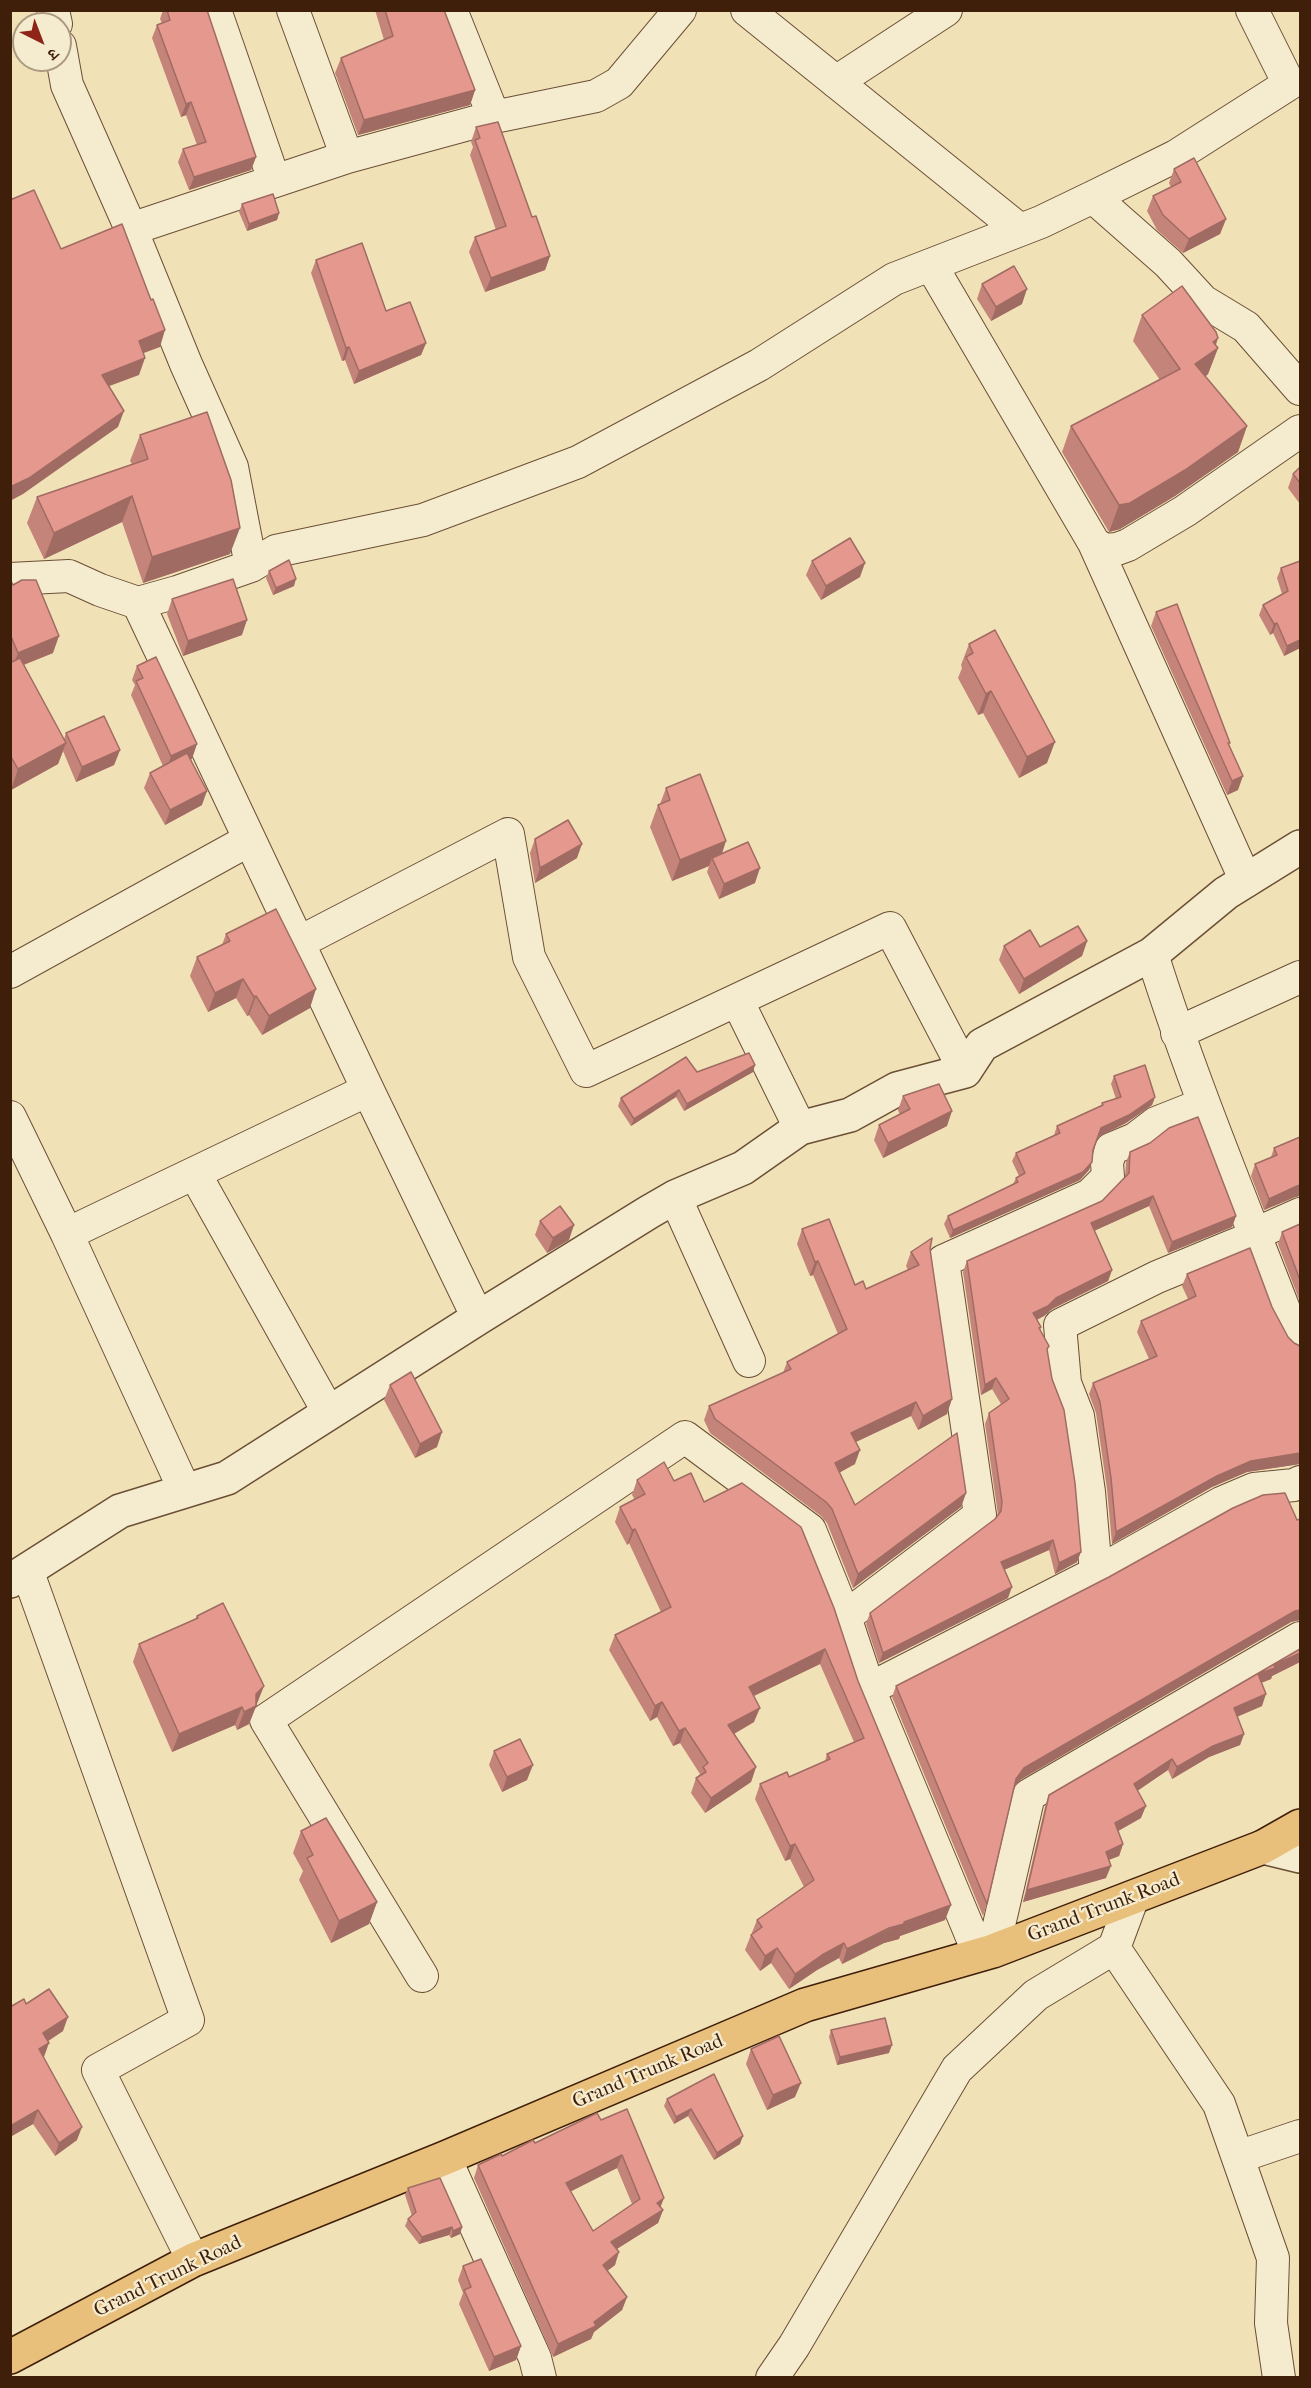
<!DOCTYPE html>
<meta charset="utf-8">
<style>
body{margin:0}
#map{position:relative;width:1311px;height:2388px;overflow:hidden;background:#f0e1b7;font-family:"IM FELL French Canon","Noto Serif Devanagari",serif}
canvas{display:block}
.frame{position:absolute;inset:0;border:12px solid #3f1e0a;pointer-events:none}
.north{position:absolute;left:12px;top:12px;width:60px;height:60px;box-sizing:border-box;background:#f5ecd0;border:2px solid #ac9a81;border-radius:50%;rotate:138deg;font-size:16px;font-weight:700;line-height:24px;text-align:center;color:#3f1e0a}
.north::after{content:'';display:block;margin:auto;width:21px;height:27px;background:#8f2418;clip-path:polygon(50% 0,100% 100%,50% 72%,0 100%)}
</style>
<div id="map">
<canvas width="1311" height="2388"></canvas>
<div class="frame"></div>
<div class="north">उ</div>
</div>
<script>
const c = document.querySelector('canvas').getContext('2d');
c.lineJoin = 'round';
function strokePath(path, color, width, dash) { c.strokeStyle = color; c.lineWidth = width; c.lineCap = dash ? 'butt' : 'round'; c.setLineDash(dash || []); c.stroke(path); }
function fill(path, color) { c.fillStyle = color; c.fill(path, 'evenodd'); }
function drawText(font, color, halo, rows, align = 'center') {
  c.font = font + ' "IM FELL French Canon",serif'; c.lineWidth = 4.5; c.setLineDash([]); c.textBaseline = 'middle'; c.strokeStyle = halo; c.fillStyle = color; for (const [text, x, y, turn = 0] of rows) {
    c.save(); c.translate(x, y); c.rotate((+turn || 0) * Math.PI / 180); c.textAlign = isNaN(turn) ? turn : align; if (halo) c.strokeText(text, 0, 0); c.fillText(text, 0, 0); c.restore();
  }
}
const minor = new Path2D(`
 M53 10 56 24
 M215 10 274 180
 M293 10 347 157
 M451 10 494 117
 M747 10 1020 230
 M60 46 67 85 131 229 186 364 232 467 251 566
 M836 82 946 10
 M1093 197 1168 263 1203 301 1246 327 1300 389
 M131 229 347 157 494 117 596 96 619 83 680 10
 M931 265 1094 543 1104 550 1117 549 1128 545 1185 511 1300 431
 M1094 543 1246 881
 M10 579 69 576 100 590 138 603 177 592 251 566 276 551 423 520 578 462 759 365 894 279 1041 222 1093 197 1176 156 1289 84 1252 10
 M138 603 368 1090 478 1318
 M298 943 508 834 529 957 586 1071 890 928 965 1071
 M1152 954C1190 1075 1239 1193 1285 1312L1300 1340
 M10 972 249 840
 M737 1000 800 1128
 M1177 1033 1300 977
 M10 1117 67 1234 185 1491
 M195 1174 329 1413
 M675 1197 749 1361
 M67 1234 368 1090
 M1255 1234 1300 1214
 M27 1570 188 2020 98 2070 193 2260
 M1096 1573 1089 1492 1078 1416 1065 1383 1060 1325 1157 1277 1232 1246 1247 1240 1259 1244
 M845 1617 980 1515 943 1261 1090 1195 1108 1177 1107 1163 1111 1149 1135 1139 1156 1123 1204 1104
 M869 1689 1096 1573 1221 1503 1254 1489 1294 1485 1300 1482
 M1114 1948 1219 2104 1273 2258 1271 2323 1279 2378
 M993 1951 1029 1795 1300 1638
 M422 1976 266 1720 685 1437 810 1530 845 1617 869 1689 979 1954
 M1238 2157 1300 2136
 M445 2158 535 2358 540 2378
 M772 2378 794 2346 957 2069 1036 1995 1114 1948 1133 1897`);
const tertiary = new Path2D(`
 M10 1581 120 1511 227 1478 478 1318 649 1212 675 1197 743 1168 800 1128 850 1115 897 1089 965 1071 982 1045 1152 954 1226 893 1300 847
 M1263 1847 1300 1856`);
const primary = new Path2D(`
 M10 2357 193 2260 445 2158 805 2005 993 1951 1263 1847 1300 1826`);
strokePath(minor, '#6b4f35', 34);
strokePath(tertiary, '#6b4f35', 36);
strokePath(primary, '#3f1e0a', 36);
strokePath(minor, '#f5ecd0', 32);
strokePath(tertiary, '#f5ecd0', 33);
strokePath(primary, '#e8c07c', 33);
fill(new Path2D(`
 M163 10H207L256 157 251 170 189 190 178 162 183 149 197 145 186 115 181 117 152 38 157 25 162 23 160 19Z
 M375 10H444L475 90 470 105 358 135 335 73 341 58 384 40Z
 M476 127 532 217 550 256 545 270 485 292 469 252 475 237 496 230 470 155 473 147 471 142Z
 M1174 169 1226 219 1220 234 1183 253 1157 230 1147 211 1153 196 1171 187 1169 183Z
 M242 204 279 213 277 220 247 231 239 212Z
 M316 260 386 311 426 343 421 355 354 384 345 360 342 361 311 273Z
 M982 284 1022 304 991 321 977 299Z
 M1142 315 1218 338 1216 345 1218 348 1208 374 1205 377 1247 426 1238 452 1175 496 1120 529 1109 532 1062 452 1071 426 1160 380 1133 341Z
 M140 435 230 554 143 583 122 522 44 559 27 523 37 497 132 464 130 461Z
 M1300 467V504L1288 488 1293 474Z
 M812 561 860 577 821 600 806 575Z
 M1300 561V648L1284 656 1273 633 1270 635 1259 615 1263 605 1282 594 1277 578 1281 568Z
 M269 571 294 586 273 595 266 578Z
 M10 579 13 585 53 653 24 665 64 739 66 733 120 750 114 765 76 782 63 751 58 764 11 790Z
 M172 599 242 635 183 656 167 614Z
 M1156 612 1229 745 1238 790 1227 795 1151 626Z
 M969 644 1047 763 1019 778 983 713 978 715 958 678 962 668 961 665Z
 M137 666 192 759H190L202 805 165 825 144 788 150 773 163 766 131 695 135 685 132 680Z
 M666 788 722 854 755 883 719 899 707 872 709 866 672 881 650 827 658 805 660 804Z
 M535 839 577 858 535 883 530 853Z
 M226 934 310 1008 262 1035 249 1015 247 1016 236 998 208 1012 190 976 197 957 222 945Z
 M1087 941 1082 956 1019 994 999 960 1004 946 1040 947Z
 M697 1072H753L684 1111 676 1097 631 1126 618 1106 621 1098Z
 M1114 1076 1155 1097 1152 1105 1126 1123 1098 1137 1093 1150 1089 1170 1080 1180 950 1238 944 1224 948 1216 1013 1184 1016 1178 1019 1176 1012 1161 1016 1153 1054 1135 1057 1126 1101 1106 1102 1103 1116 1099 1111 1084Z
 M903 1096 947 1126 883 1158 874 1140 879 1125 900 1115 898 1110Z
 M1274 1148 1293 1198 1264 1210 1251 1176 1255 1164 1271 1157Z
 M1130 1152 1236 1216 1232 1227 1168 1253 1149 1206 1094 1231 1112 1270 1108 1281 1052 1309 1044 1316 1037 1320 1041 1327 1040 1331 1047 1351 1077 1562 1055 1574 1049 1550 1004 1570 1008 1598 879 1663 866 1624 870 1613 995 1519 998 1515 985 1424 989 1413 1001 1404 992 1389 981 1395 963 1272 967 1261 1102 1201 1125 1177 1126 1162Z
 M540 1221 569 1240 547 1253 535 1235Z
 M1300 1224V1302L1278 1244 1282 1232Z
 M802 1229 855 1285 866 1289 908 1270 906 1266 911 1252 930 1249 947 1414 918 1430 911 1416 856 1442 855 1464 839 1472 855 1505 966 1493 961 1507 853 1588 827 1523 821 1516 710 1433 704 1420 709 1406 783 1373 787 1362 838 1334 813 1275 810 1276 797 1244Z
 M1187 1274 1272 1307 1288 1337 1294 1343 1300 1464 1247 1472 1212 1487 1112 1544 1107 1489 1096 1413 1089 1394 1093 1383 1149 1359 1137 1332 1141 1321 1188 1299 1182 1286Z
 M390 1385 437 1447 415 1458 384 1400Z
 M637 1480 674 1481 704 1502 858 1681 945 1920 900 1936 899 1939 884 1943 842 1964 839 1958 817 1970 789 1989 771 1963 760 1971 745 1950 757 1920 804 1887 790 1859 785 1861 755 1799 760 1784 789 1777 825 1761 827 1754 854 1742 820 1664 754 1696V1722L734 1734 756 1767 751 1782 705 1813 691 1793 696 1778 700 1774 680 1743 673 1746 657 1717 650 1721 609 1650 615 1635 661 1612 629 1543 627 1545 615 1522 620 1507 635 1500 632 1495Z
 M1300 1519V1620L1291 1622 1020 1780 1014 1788 987 1904 983 1916 892 1697 896 1686Z
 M197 1616 257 1704 249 1724 237 1730 235 1725 172 1752 133 1662 139 1644 195 1619Z
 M1300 1649V1662L1272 1676 1271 1679 1261 1683 1262 1706 1237 1717 1244 1734 1240 1745 1209 1757 1172 1779 1168 1770 1137 1790 1141 1818 1118 1831 1123 1844 1119 1856 1108 1860 1106 1878 1023 1902 1045 1807 1049 1795Z
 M494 1751 527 1780 502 1792 489 1765Z
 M301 1831 377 1902 369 1924 331 1943 299 1880 303 1871 293 1853Z
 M26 2004 63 2031 48 2041 43 2057 77 2140 55 2156 33 2124 10 2137V2007Z
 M831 2030 889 2053 837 2065 829 2037Z
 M751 2049 795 2097 767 2110 746 2064Z
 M714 2074 740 2144 714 2160 688 2116 674 2124 664 2106 667 2099Z
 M601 2120 663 2210 658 2223 617 2249 615 2265 607 2271 627 2297 622 2310 594 2332 591 2339 553 2357 474 2178 478 2165 502 2156 535 2143ZM617 2168 632 2204 593 2231 570 2192Z
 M408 2188 462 2227 460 2234 451 2238 449 2235 419 2244 405 2226 408 2219 412 2216 405 2195Z
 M463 2266 521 2346 516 2360 489 2371 459 2304 463 2293 458 2280Z`), '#c5847a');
fill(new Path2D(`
 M475 90 470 105 358 135 364 120Z
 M191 102 186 115 181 117 186 104Z
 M256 157 251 170 189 190 194 177Z
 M279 213 277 220 247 231 249 224Z
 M1226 219 1220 234 1183 253 1189 239Z
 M550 256 545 270 485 292 491 278Z
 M1027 289 1022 304 991 321 996 307Z
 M165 330 160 347 133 357 139 341Z
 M1218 338 1213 351 1218 348 1208 374 1186 391 1195 364 1213 342Z
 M426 343 421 355 354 384 359 371Z
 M349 347 345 360 342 361 346 348Z
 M145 358 139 375 96 391 102 375Z
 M124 411 118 427 23 494 10 501V487Z
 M1247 426 1238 452 1175 496 1120 529 1109 532 1119 505Z
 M132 496 122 522 44 559 54 533Z
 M240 528 230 554 143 583 152 557Z
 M865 563 860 577 821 600 826 586Z
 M296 579 294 586 273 595 276 588Z
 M247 620 242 635 183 656 188 641Z
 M1277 623 1273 633 1270 635 1274 624Z
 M59 636 53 653 12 669 18 653Z
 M1300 640V648L1284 656 1287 646Z
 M991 691 983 713 978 715 986 694Z
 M1055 742 1047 763 1019 778 1027 757Z
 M66 743 58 764 11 790 18 769Z
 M197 744 192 759 166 771 171 756Z
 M120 750 114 765 76 782 82 767Z
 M1243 776 1238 790 1227 795 1232 781Z
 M207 791 202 805 165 825 170 810Z
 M726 841 719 863 712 858 709 866 672 881 680 860Z
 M582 844 577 858 535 883 540 868Z
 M760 868 755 883 719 899 724 884Z
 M1087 941 1082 956 1019 994 1024 979Z
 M243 979 236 998 208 1012 215 993Z
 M316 989 310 1008 262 1035 269 1016Z
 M256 996 249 1015 247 1016 254 997Z
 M755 1065 753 1072 684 1111 687 1104Z
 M679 1090 676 1097 631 1126 634 1119Z
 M1155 1097 1152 1105 1126 1123 1098 1137 1101 1128Z
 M952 1111 947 1126 883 1158 888 1143Z
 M1092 1162 1089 1170 1080 1180 950 1238 953 1230Z
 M1300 1185V1196L1293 1198 1264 1210 1269 1199 1297 1186Z
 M1153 1196 1149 1206 1087 1234 1091 1223Z
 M1236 1216 1232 1227 1168 1253 1172 1242Z
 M574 1225 569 1240 547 1253 553 1238Z
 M818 1261 813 1275 810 1276 815 1262Z
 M1112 1270 1108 1281 1052 1309 1044 1316 1029 1323 1033 1313 1056 1298Z
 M996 1378 992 1389 981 1395 985 1385Z
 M952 1399 947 1414 918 1430 923 1416Z
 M916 1402 911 1416 845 1447 851 1433Z
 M442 1432 437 1447 415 1458 420 1444Z
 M860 1450 855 1464 830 1478 835 1463Z
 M1300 1453V1464L1247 1472 1212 1487 1112 1544 1116 1532 1217 1476 1251 1461Z
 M966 1493 961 1507 853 1588 858 1574Z
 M635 1529 629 1543 627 1545 632 1530Z
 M1053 1540 1049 1550 997 1573 1001 1562Z
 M1081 1552 1077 1562 1055 1574 1059 1563Z
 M1012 1587 1008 1598 879 1663 883 1653Z
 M1300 1610V1620L1291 1622 1020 1780 1011 1791 1016 1779 1024 1768 1295 1611Z
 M825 1649 820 1664 743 1701 749 1687Z
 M1300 1653V1662L1272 1676 1271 1679 1253 1686 1258 1674Z
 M264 1686 249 1724 237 1730 244 1712 256 1694Z
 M1266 1694 1262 1706 1229 1720 1234 1708Z
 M662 1702 657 1717 650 1721 655 1706Z
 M242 1707 235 1725 172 1752 179 1734Z
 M760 1708 754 1722 723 1740 728 1725Z
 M685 1728 680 1743 673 1746 679 1731Z
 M1244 1734 1240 1745 1209 1757 1172 1779 1177 1767 1213 1746Z
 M1172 1759 1168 1770 1130 1796 1134 1784Z
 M533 1765 527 1780 502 1792 507 1777Z
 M756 1767 751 1782 705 1813 711 1798Z
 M1146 1806 1141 1818 1111 1835 1115 1823Z
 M795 1844 790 1859 785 1861 790 1846Z
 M1123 1844 1119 1856 1101 1863 1106 1852Z
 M1111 1866 1106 1878 1023 1902 1027 1890Z
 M377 1902 369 1924 331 1943 339 1921Z
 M951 1905 945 1920 900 1936 899 1939 884 1943 842 1964 847 1949 904 1922Z
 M844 1943 839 1958 817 1970 789 1989 795 1974 822 1955Z
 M777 1948 771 1963 760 1971 765 1956Z
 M68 2017 63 2031 39 2047 43 2033Z
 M49 2043 44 2057 34 2062 39 2049Z
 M892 2045 889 2053 837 2065 840 2057Z
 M801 2083 795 2097 767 2110 773 2095Z
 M691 2109 688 2116 674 2124 676 2117Z
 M38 2110 33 2124 10 2137V2130L12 2125Z
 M82 2127 77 2140 55 2156 59 2143Z
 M743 2136 740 2144 714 2160 717 2153Z
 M622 2155 617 2168 561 2196 566 2183Z
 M664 2198 659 2211 657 2203Z
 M663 2210 658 2223 607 2255 611 2242Z
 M452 2227 449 2235 419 2244 422 2237Z
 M462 2227 460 2234 451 2238 453 2231Z
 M619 2252 615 2265 598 2278 603 2265Z
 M627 2297 622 2310 594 2332 591 2339 553 2357 558 2344 594 2322Z
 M521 2346 516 2360 489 2371 494 2357Z`), '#a06b63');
const building = new Path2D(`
 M167 10H207L256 157 194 177 183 149 206 142 191 102 186 104 157 25 170 20Z
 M385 10H444L475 90 364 120 341 58 393 36Z
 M498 122 532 217 536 216 550 256 491 278 475 237 506 226 475 140 480 138 476 127Z
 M1194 158 1226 219 1189 239 1163 215 1153 196 1181 182 1174 169Z
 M34 190 61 249 122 224 151 300 153 299 165 330 139 341 145 358 102 375 124 411 29 478 10 487V200Z
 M273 194 279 213 249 224 242 204Z
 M362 243 386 311 410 302 426 343 359 371 349 347 346 348 316 260Z
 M1014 266 1027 289 996 307 982 284Z
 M1182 286 1216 332 1218 338 1213 342 1218 348 1195 364 1247 426 1185 470 1130 503 1119 505 1071 426 1180 369 1142 315Z
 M207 412 231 480 240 528 152 557 132 496 54 533 37 497 148 459 140 435Z
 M1300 467V483L1293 474Z
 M850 538 865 563 826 586 812 561Z
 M289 560 296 579 276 588 269 571Z
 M1300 561V640L1287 646 1277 623 1274 624 1263 605 1288 591 1281 568Z
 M10 579 13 585 22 580H36L59 636 18 653 10 634Z
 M233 579 247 620 188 641 172 599Z
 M1177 604 1230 743H1228L1243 776 1232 781 1156 612Z
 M995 630 1055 742 1027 757 991 691 986 694 966 657 973 653 969 644Z
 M156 657 197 744 171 756 136 681 143 678 137 666Z
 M20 658 66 743 18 769 10 755V663Z
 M104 716 120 750 82 767 66 733Z
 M187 753 207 791 170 810 150 773Z
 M700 774 726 841 680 860 658 805 670 800 666 788Z
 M568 820 582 844 540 868 535 839Z
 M748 842 760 868 724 884 712 858Z
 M276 909 316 989 269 1016 256 996 254 997 243 979 215 993 197 957 230 941 226 934Z
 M1078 926 1087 941 1024 979 1004 946 1030 930 1040 947Z
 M749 1053 755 1065 687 1104 679 1090 634 1119 621 1098 686 1057 697 1072Z
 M1145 1065 1155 1097 1129 1115 1101 1128 1093 1150 1092 1162 1083 1172 953 1230 948 1216 1018 1182 1016 1178 1025 1173 1016 1153 1060 1133 1057 1126 1103 1105 1102 1103 1121 1097 1114 1076Z
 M939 1084 952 1111 888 1143 879 1125 910 1109 903 1096Z
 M1198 1117 1236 1216 1172 1242 1153 1196 1091 1223 1112 1270 1056 1298 1048 1306 1033 1313 1041 1327 1039 1328 1049 1346 1047 1349 1052 1379 1064 1410 1075 1483 1081 1552 1059 1563 1053 1540 1001 1562 1012 1587 883 1653 870 1613 995 1519 1001 1511 1002 1502 989 1413 1009 1399 996 1378 985 1385 967 1261 1102 1201 1129 1173 1130 1152 1150 1143 1169 1128Z
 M1300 1137V1185L1297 1186 1269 1199 1255 1164 1277 1155 1274 1148Z
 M560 1206 574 1225 553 1238 540 1221Z
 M829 1219 855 1285 863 1281 866 1289 919 1265 911 1252 932 1238 930 1249 952 1399 923 1416 916 1402 851 1433 860 1450 835 1463 855 1505 957 1433 966 1493 858 1574 832 1509 826 1502 715 1419 709 1406 791 1369 787 1362 847 1329 818 1261 815 1262 802 1229Z
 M1300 1224V1280L1282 1232Z
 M1250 1248 1272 1307 1288 1337 1294 1343 1300 1346V1453L1251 1461 1217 1476 1116 1532 1111 1478 1100 1402 1093 1383 1157 1356 1141 1321 1196 1296 1187 1274Z
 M411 1372 442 1432 420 1444 390 1385Z
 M664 1462 674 1481 691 1473 704 1502 742 1483 801 1527 834 1608 858 1681 951 1905 904 1922V1924L889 1928 847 1949 844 1943 822 1955 795 1974 777 1948 765 1956 751 1935 762 1927 757 1920 814 1880 795 1844 790 1846 760 1784 787 1772 789 1777 830 1759 827 1754 864 1738 825 1649 749 1687 760 1708 728 1725 756 1767 711 1798 696 1778 706 1772 703 1767 708 1763 685 1728 679 1731 662 1702 655 1706 615 1635 671 1607 635 1529 632 1530 620 1507 645 1494 637 1480Z
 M1285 1493 1297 1520 1300 1519V1610L1295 1611 1024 1768 1016 1779 987 1904 896 1686 1109 1577 1233 1508 1263 1495Z
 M223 1603 264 1686 256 1694V1706L244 1712 242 1707 179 1734 139 1644 198 1618 197 1616Z
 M1300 1649V1653L1274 1665 1275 1668 1258 1674 1266 1694 1234 1708 1244 1734 1213 1746 1177 1767 1172 1759 1134 1784 1146 1806 1115 1823 1123 1844 1106 1852 1111 1866 1027 1890 1049 1795Z
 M520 1739 533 1765 507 1777 494 1751Z
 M326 1818 377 1902 339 1921 307 1858 313 1855 301 1831Z
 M49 1989 68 2017 43 2033 49 2043 39 2049 82 2127 59 2143 38 2110 12 2125 10 2122V2007L24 1999 26 2004Z
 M885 2018 892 2045 840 2057 831 2030Z
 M779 2036 801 2083 773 2095 751 2049Z
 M714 2074 743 2136 717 2153 691 2109 676 2117 667 2099Z
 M627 2109 664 2198 657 2203 663 2210 611 2242 619 2252 603 2265 627 2297 594 2322 596 2326 558 2344 478 2165 501 2154 502 2156 533 2140 535 2143 597 2113 601 2120ZM622 2155 640 2199 593 2231 566 2183Z
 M440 2178 462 2227 453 2231 452 2227 422 2237 408 2219 416 2212 408 2188Z
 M481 2259 521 2346 494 2357 464 2290 471 2287 463 2266Z`);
fill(building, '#e5998e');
strokePath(building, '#a06b63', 1.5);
drawText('20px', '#3f1e0a', '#f5ecd0', [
 ["Grand Trunk Road",1104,1908,-21],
 ["Grand Trunk Road",648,2072,-23],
 ["Grand Trunk Road",168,2277,-26]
]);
</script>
